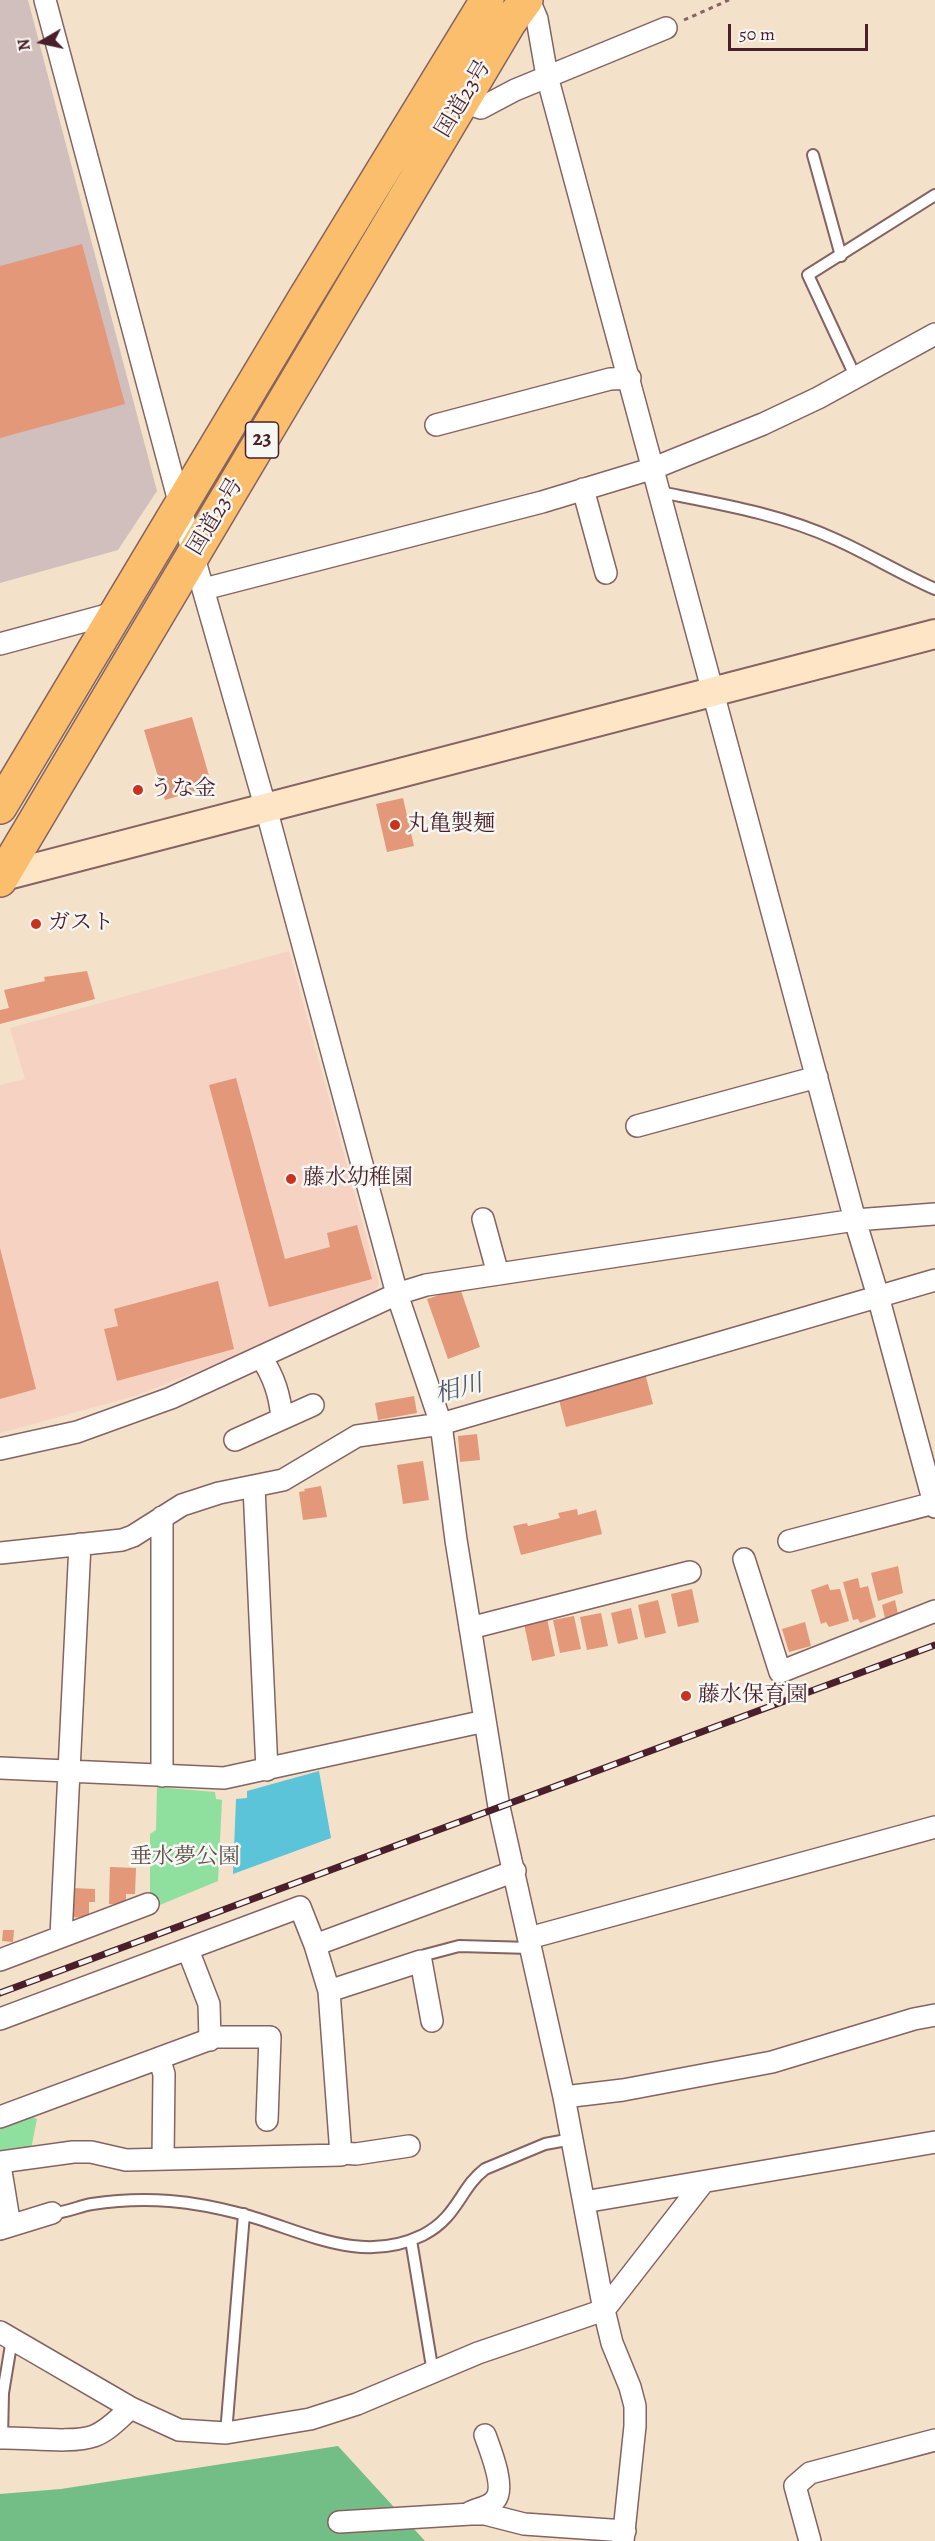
<!DOCTYPE html>
<meta charset="utf-8">
<style>
body{margin:0}
#map{position:relative;width:935px;height:2541px;overflow:hidden;background:#f3e1c9;font-family:Alegreya,serif}
canvas{display:block}
.north{position:absolute;left:12px;top:12px;width:60px;height:60px;-webkit-text-stroke:4px #f6f6f2;paint-order:stroke;rotate:261deg;font-size:16px;font-weight:700;line-height:24px;text-align:center;color:#4a1f2b}
.north::after{content:'';display:block;margin:auto;width:21px;height:27px;background:#4a1f2b;clip-path:polygon(50% 0,100% 100%,50% 72%,0 100%)}
.scale{position:absolute;left:728px;top:24px;width:140px;height:27px;box-sizing:border-box;border:3px solid #4a1f2b;border-top:0;padding-left:8px;font-size:18px;line-height:21px;white-space:nowrap;color:#4a1f2b;-webkit-text-stroke:4px #f6f6f2;paint-order:stroke}
</style>
<div id="map">
<canvas width="935" height="2541"></canvas>
<div class="north">N</div>
<div class="scale">50 m</div>
</div>
<script>
const c = document.querySelector('canvas').getContext('2d');
c.lineJoin = 'round';
function fill(path, color) { c.fillStyle = color; c.fill(path, 'evenodd'); }
function strokePath(path, color, width, dash) { c.strokeStyle = color; c.lineWidth = width; c.lineCap = dash ? 'butt' : 'round'; c.setLineDash(dash || []); c.stroke(path); }
function drawText(font, color, halo, rows, align = 'center') {
  c.font = font + ' Alegreya,"Noto Serif JP",serif'; c.lineWidth = 5; c.setLineDash([]); c.textBaseline = 'middle'; c.strokeStyle = halo; c.fillStyle = color; for (const [text, x, y, turn = 0] of rows) {
    c.save(); c.translate(x, y); c.rotate((+turn || 0) * Math.PI / 180); c.textAlign = isNaN(turn) ? turn : align; if (halo) c.strokeText(text, 0, 0); c.fillText(text, 0, 0); c.restore();
  }
}
fill(new Path2D(`
 M289 951 379 1284 374 1294 320 1317 285 1336 138 1395 0 1433V1085L25 1079 10 1028Z`), '#f6d2c3');
fill(new Path2D(`
 M0 0H28L157 491 118 550 0 583Z`), '#d1bfbd');
fill(new Path2D(`
 M157 1787 215 1792 216 1799 222 1800 218 1881 150 1909V1834L156 1830Z
 M31 2116 37 2119 31 2149 0 2155V2129Z`), '#8fe09f');
fill(new Path2D(`
 M338 2446 425 2541H0V2494L61 2489Z`), '#73be86');
fill(new Path2D(`
 M319 1771 331 1838 233 1874 236 1799 247 1798V1791Z`), '#5cc4d8');
fill(new Path2D(`
 M82 244 125 404 0 438V266Z
 M192 717 212 786 165 800 144 730Z
 M403 798 414 846 387 852 376 804Z
 M87 971 95 999 0 1024V1010L9 1008 4 990 45 981 44 977Z
 M236 1078 285 1259 330 1247 327 1233 357 1225 372 1279 269 1307 209 1085Z
 M0 1248 36 1389 0 1399Z
 M218 1281 234 1349 117 1381 104 1329 118 1326 114 1309Z
 M460 1288 480 1347 448 1359 427 1299Z
 M645 1373 653 1404 566 1427 558 1396Z
 M414 1396 417 1413 378 1420 375 1403Z
 M477 1434 480 1460 460 1462 458 1436Z
 M423 1461 429 1500 403 1504 397 1465Z
 M321 1486 327 1517 303 1520 299 1492 305 1491 304 1489Z
 M577 1509 578 1515 596 1510 602 1534 521 1555 513 1526 527 1523 528 1526 560 1518 558 1513Z
 M898 1566 903 1593 878 1601 871 1573Z
 M858 1578 860 1588 868 1586 876 1617 860 1623 858 1619 853 1620 843 1582Z
 M828 1584 830 1590 840 1589 849 1621 829 1627 826 1622 821 1624 811 1590Z
 M692 1589 699 1622 678 1627 671 1594Z
 M658 1600 666 1633 645 1638 638 1605Z
 M895 1600 898 1614 885 1618 882 1605Z
 M631 1608 638 1639 618 1644 611 1613Z
 M601 1613 608 1646 587 1650 580 1617Z
 M546 1614 555 1656 532 1661 523 1619Z
 M574 1616 581 1649 560 1653 553 1620Z
 M805 1622 811 1646 789 1652 782 1629Z
 M110 1867 136 1868 135 1894H126V1905L109 1904Z
 M71 1888 95 1889V1902H89V1918L70 1917Z
 M3 1930H14L13 1942 2 1941Z`), '#e29879');
const lane = new Path2D(`
 M813 155 841 256
 M856 378 808 275 935 195
 M660 492C720 504 781 514 837 540 870 555 901 574 935 589
 M421 1961 425 1955 459 1946 531 1948
 M52 2213C66 2213 79 2206 92 2204 118 2200 144 2199 170 2201 194 2203 219 2208 242 2214 302 2230 360 2266 423 2235 458 2217 460 2188 485 2169L545 2144 572 2139
 M411 2240 433 2373
 M226 2433 244 2214
 M2 2438 3 2393 12 2339`);
const street = new Path2D(`
 M45 0 193 554 270 823 397 1294 441 1424 456 1540 499 1807 564 2097 604 2310 612 2343 630 2387 635 2406V2426L623 2541
 M529 0 537 19 547 76 855 1220 878 1296 935 1507
 M462 102 481 108 515 90 666 28
 M436 425 610 379 630 378
 M583 489 606 573
 M204 589 542 502 654 468 763 424 818 398 935 334
 M0 644 118 612
 M637 1126 817 1077
 M483 1219 498 1274
 M261 1357C274 1377 280 1395 282 1419
 M235 1440 313 1405
 M0 1449 77 1432 171 1398 397 1294 426 1285 855 1220 935 1214
 M254 1487 267 1770
 M162 1517V1776
 M789 1541 934 1503
 M0 1553 122 1540 133 1536 182 1505 219 1493 283 1480 357 1436 441 1424 935 1280
 M744 1559 780 1672 935 1611
 M470 1628 690 1572
 M0 1768 224 1778 485 1721
 M61 1936 80 1544
 M529 1938 935 1827
 M188 1950 209 2004 210 2040
 M0 1960 148 1904
 M329 1991 421 1961 432 2021
 M0 2019 300 1907 315 1945
 M159 2058 164 2074 163 2158
 M564 2097 623 2090 772 2062 914 2019 935 2015
 M0 2117 216 2037H270L267 2120
 M341 2153 356 2154 409 2146
 M0 2162 73 2152H91L126 2160 341 2155 329 1991 315 1945 515 1871
 M0 2165 10 2226
 M584 2202 935 2142
 M0 2229 52 2213
 M0 2332 131 2408 179 2430 226 2433 310 2419 357 2404 478 2353 604 2310 702 2184
 M0 2438C25 2437 72 2444 94 2436 108 2431 119 2418 131 2408
 M469 2513C476 2509 490 2507 495 2500 506 2488 490 2449 485 2435
 M339 2522 471 2514H485L524 2524 625 2531
 M810 2541 795 2486 810 2473 935 2440`);
const secondary = new Path2D(`
 M0 877 935 634`);
const highway = new Path2D(`
 M0 807 303 301 487 0
 M0 880 509 23 526 0`);
strokePath(lane, '#856362', 14);
strokePath(street, '#856362', 24);
strokePath(secondary, '#856362', 32);
strokePath(highway, '#856362', 36);
strokePath(new Path2D(`
 M684 20 729 0`), '#856362', 3, [4.5, 4.5]);
strokePath(lane, '#fff', 10);
strokePath(street, '#fff', 21);
strokePath(secondary, '#fde5c5', 28);
strokePath(highway, '#fabe6d', 33);
const rail = new Path2D(`
 M0 1993 935 1645`);
strokePath(rail, '#4a1f2b', 7);
strokePath(rail, '#f6f6f2', 4.5, [14]);
for (const [x, y, r, color] of [
 [138,790,6,"#c8321e"],
 [395,825,6,"#c8321e"],
 [36,924,6,"#c8321e"],
 [291,1179,6,"#c8321e"],
 [686,1696,6,"#c8321e"]
]) { const dot = new Path2D(); dot.arc(x, y, r, 0, 2 * Math.PI); c.fillStyle = color; c.fill(dot); strokePath(dot, '#f6f6f2', 2); }
for (const [x, y, w] of [
 [262,440,33]
]) { const box = new Path2D(); box.roundRect(x - w / 2, y - 18, w, 36, 4.5); c.fillStyle = '#f6f6f2'; c.fill(box); strokePath(box, '#4a1f2b', 1.5); }
drawText('bold 21px', '#4a1f2b', null, [
 ["23",262,440]
]);
drawText('22px', '#4a1f2b', '#f6f6f2', [
 ["国道23号",464,99,-59],
 ["国道23号",216,517,-59]
]);
drawText('22px', '#4a1f2b', '#f6f6f2', [
 ["うな金",150,790],
 ["丸亀製麺",407,825],
 ["ガスト",48,924],
 ["藤水幼稚園",303,1179],
 ["藤水保育園",698,1696]
], 'left');
drawText('22px', '#5b4f48', '#f6f6f2', [
 ["垂水夢公園",185,1858]
]);
drawText('italic 24px', '#505968', '#f6f6f2', [
 ["相川",459,1390,-15]
]);
</script>
